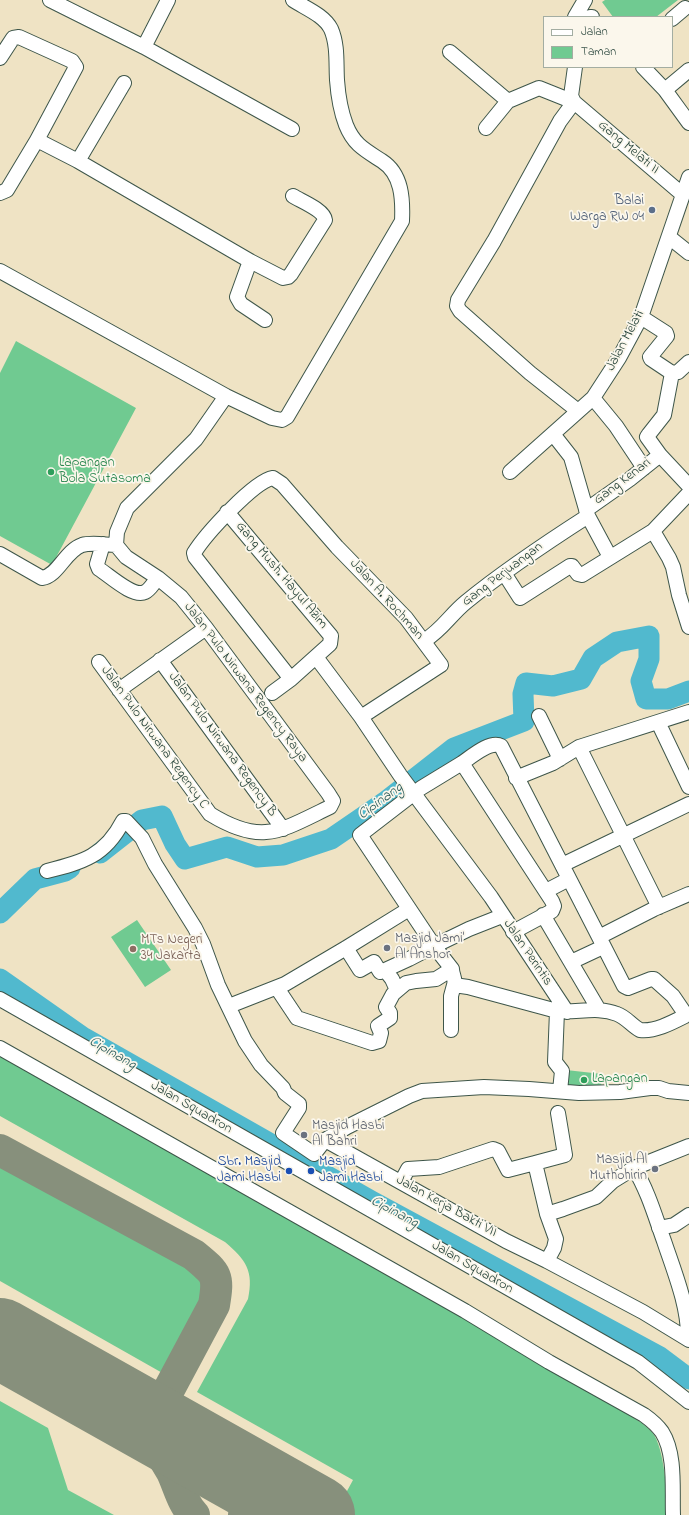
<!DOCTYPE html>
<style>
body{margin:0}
#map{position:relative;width:689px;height:1515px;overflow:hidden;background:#efe3c4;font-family:"Indie Flower",sans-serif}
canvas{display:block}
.legend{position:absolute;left:543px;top:16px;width:130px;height:52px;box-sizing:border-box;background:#fbf7ec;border:1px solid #a3ada2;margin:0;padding:5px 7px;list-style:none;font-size:12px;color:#1f3d34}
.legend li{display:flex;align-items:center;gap:8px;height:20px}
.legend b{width:20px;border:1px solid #a3ada2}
</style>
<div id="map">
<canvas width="689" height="1515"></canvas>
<ul class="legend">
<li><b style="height:5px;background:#fff"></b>Jalan</li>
<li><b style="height:11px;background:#70ca91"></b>Taman</li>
</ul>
</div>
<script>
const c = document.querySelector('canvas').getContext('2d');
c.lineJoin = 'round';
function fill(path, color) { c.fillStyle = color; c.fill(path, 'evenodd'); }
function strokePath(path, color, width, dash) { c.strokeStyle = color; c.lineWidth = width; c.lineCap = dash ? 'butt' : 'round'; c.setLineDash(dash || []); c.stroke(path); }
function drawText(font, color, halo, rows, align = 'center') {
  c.font = font + ' "Indie Flower",sans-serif'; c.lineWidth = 3.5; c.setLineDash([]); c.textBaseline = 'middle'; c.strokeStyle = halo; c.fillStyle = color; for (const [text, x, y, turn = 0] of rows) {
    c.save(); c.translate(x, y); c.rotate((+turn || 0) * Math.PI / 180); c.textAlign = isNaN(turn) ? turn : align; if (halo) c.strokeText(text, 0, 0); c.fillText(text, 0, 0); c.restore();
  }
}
fill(new Path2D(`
 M605 0H678L656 17H613L602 2Z
 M16 341 136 408 52 565 0 536V373Z
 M137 920 171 970 145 987 111 937Z
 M0 1053 462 1314 642 1423C645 1426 649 1429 652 1432 665 1448 666 1493 669 1515H334L353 1480 197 1392 248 1299C254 1271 246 1260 225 1242L0 1116Z
 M566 1070 602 1074 601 1090 565 1087Z
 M0 1150 194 1255C204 1263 215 1270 217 1283 220 1303 184 1360 173 1379L0 1281Z
 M0 1401 48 1428 68 1490 114 1515H0Z`), '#70ca91');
strokePath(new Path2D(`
 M100 853 142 820 162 816 175 844 185 859 227 847 257 857 283 855 331 839 385 802 454 748 524 721 523 694 526 683 553 686 581 679 593 658 617 642 649 636V659L641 681 646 699H668L689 691
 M0 913 35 879 65 871 70 868
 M0 979 84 1038 371 1201 660 1357 689 1379`), '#51b9ce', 21);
strokePath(new Path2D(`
 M0 1150 194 1255C217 1274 219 1275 214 1305L151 1423
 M107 1398C132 1420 156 1442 172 1472 179 1487 182 1503 194 1515
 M181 1439C197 1441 214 1442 229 1445 247 1449 261 1468 259 1486 258 1498 254 1508 244 1515`), '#87907c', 32);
strokePath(new Path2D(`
 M0 1338 315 1515`), '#87907c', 80);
const minor = new Path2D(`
 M50 0 144 47 168 0
 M575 17 585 0
 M590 17H592
 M672 19 685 8
 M144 47 292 129
 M450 52 508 101
 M0 58 13 38 19 37 72 61 76 67 37 140 7 190 0 193
 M643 67 665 90 689 123
 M665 90 689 70
 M574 102 560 121 494 241 458 300 457 306 460 311 530 373 578 411
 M574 102 571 96 575 67
 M486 128 508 101 539 88 574 102 682 194
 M37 140 78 161 250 261 237 297 241 304 265 320
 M78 161 124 83
 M669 237 689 253
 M250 261 283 278 288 277 291 274 325 220C324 210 301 201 293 196
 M0 271 226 396 272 418 282 420 287 417 402 221C403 199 402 174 382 161 365 150 354 145 346 125 341 112 338 94 337 80 336 64 338 45 331 29 324 15 305 8 293 0
 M641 317 666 333 667 336 650 357 651 359 672 373
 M672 373 664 415 649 434 647 437 660 455 689 486
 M672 373 678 372 689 362
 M593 398 616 426 644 468
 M553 434 571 457 588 516 610 557
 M510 472 593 398 619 358 641 317 689 177
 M586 510 630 479 660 455
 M227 512 331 636 330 644 291 679 272 693
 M653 531 669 558 673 567 679 595 689 627
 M103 544 97 564 99 569C109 575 133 598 145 592 150 590 154 582 158 578
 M0 554 42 578C58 576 65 551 82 545 92 542 106 545 116 545
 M504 573 520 598 570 566H572L578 574 582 575 653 531 689 493
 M424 641C443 629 450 615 466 602 505 570 546 543 588 516
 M316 657 361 717 400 775 491 897 567 1012
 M160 660 283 829
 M99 662 210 814C262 846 280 831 330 807L333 801 328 793 206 628 181 597 158 578 126 557 116 545 117 532 127 508 196 439 226 396
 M291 679 195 557 194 553C205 535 254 481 273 478L282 484 337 547 406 618 441 665 361 717
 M119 690 206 628
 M539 716 560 759
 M658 722 689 787
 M462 763C471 757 490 740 501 746L599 937 654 909 689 894
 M516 778 553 763 579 747
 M562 865 689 804
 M47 871C83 862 105 856 123 821H126L142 838 155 864 195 928 203 944 218 985 245 1041 261 1065 283 1088 285 1093 299 1104V1108L283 1133 314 1154 325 1140 347 1127 409 1096 422 1091 484 1087 529 1089 579 1093 620 1092 650 1088H659L668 1091 689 1093
 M546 891 569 879
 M659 907 579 747 689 712
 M543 915 599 1010
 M599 937 624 986 628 988 651 979H654L673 996 686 1015
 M346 948 360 970 374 962 380 972 385 970 392 979 397 990
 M571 962 603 947
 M452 969 434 946 469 929 502 916
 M385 970 409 959 434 946 360 835 421 788 462 763 552 901 554 906 552 911 513 932
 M277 988 297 1018 372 1043 379 1041 381 1033 378 1026 390 1018V1013L386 1007 393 994 406 983 416 981 436 979 452 969C452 975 456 979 454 985L468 987 557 1011C577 1013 598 1006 617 1014 626 1017 632 1026 640 1030 656 1032 675 1021 689 1014
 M0 999 638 1362 689 1402
 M229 1006 285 984 346 948 409 909
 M557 1011 555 1062 562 1071 560 1091
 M451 1030V996L454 985
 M0 1048 465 1311 549 1362 644 1415C651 1420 657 1425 662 1432 676 1454 672 1490 673 1515
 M325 1140 506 1241 547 1261 643 1312 689 1340
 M634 1168 689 1146
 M401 1182 408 1169 439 1167 493 1149 498 1151 508 1170 535 1163
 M547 1214 563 1209 596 1197 613 1181 634 1168C648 1191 655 1216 664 1241 674 1271 689 1307 688 1339
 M659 1228 674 1225 689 1215
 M547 1261 554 1248 556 1239 547 1214 535 1163 565 1155 558 1113`);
strokePath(minor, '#3e564a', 16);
strokePath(minor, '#fff', 14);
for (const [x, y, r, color] of [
 [652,210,4,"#5c6f8a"],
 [51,472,4,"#2e9e5b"],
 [387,948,4,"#6b7280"],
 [133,949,4,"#8d6e63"],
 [584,1080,4,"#2e9e5b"],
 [304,1135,4,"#6b7280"],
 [655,1169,4,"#6b7280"],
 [289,1171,4,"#1a4fb4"],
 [311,1171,4,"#1a4fb4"]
]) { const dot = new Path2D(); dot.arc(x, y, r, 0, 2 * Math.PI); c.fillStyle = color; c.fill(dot); strokePath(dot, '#fbf7ec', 1.5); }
drawText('14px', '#1f3d34', '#fbf7ec', [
 ["Gang Melati II",628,148,40],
 ["Jalan Melati",626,341,-62],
 ["Gang Kenari",623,482,-37],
 ["Gang Perjuangan",503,575,-37],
 ["Gang Mush. Hayul Azim",281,576,50],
 ["Jalan A. Rochman",386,600,48],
 ["Jalan Pulo Nirwana Regency Raya",245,683,53],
 ["Jalan Pulo Nirwana Regency C",154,738,54],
 ["Jalan Pulo Nirwana Regency B",222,745,54],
 ["Jalan Perintis",527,953,56],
 ["Jalan Squadron",191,1108,30],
 ["Jalan Kerja Bakti VII",446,1207,29],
 ["Jalan Squadron",472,1268,30]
]);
drawText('14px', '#4e5e75', '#fbf7ec', [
 ["Balai",644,202],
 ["Warga RW 04",644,218]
], 'right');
drawText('14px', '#27864d', '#fbf7ec', [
 ["Lapangan",59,464],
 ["Bola Sutasoma",59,480],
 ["Lapangan",592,1080]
], 'left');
drawText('14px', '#5b616d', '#fbf7ec', [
 ["Masjid Jami'",395,940],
 ["Al Anshor",395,956],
 ["Masjid Hasbi",312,1127],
 ["Al Bahri",312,1143],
 ["Masjid Al",647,1161,"right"],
 ["Muthohirin",647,1177,"right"]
], 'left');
drawText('14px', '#785e54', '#fbf7ec', [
 ["MTs Negeri",141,941],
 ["34 Jakarta",141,957]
], 'left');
drawText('14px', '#164399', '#fbf7ec', [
 ["Sbr. Masjid",281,1163],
 ["Jami Hasbi",281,1179],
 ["Masjid",319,1163,"left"],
 ["Jami Hasbi",319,1179,"left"]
], 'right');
drawText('italic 15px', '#2c5c5a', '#fbf7ec', [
 ["Cipinang",381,802,-36],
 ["Cipinang",112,1054,30],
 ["Cipinang",394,1213,28]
]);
</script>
